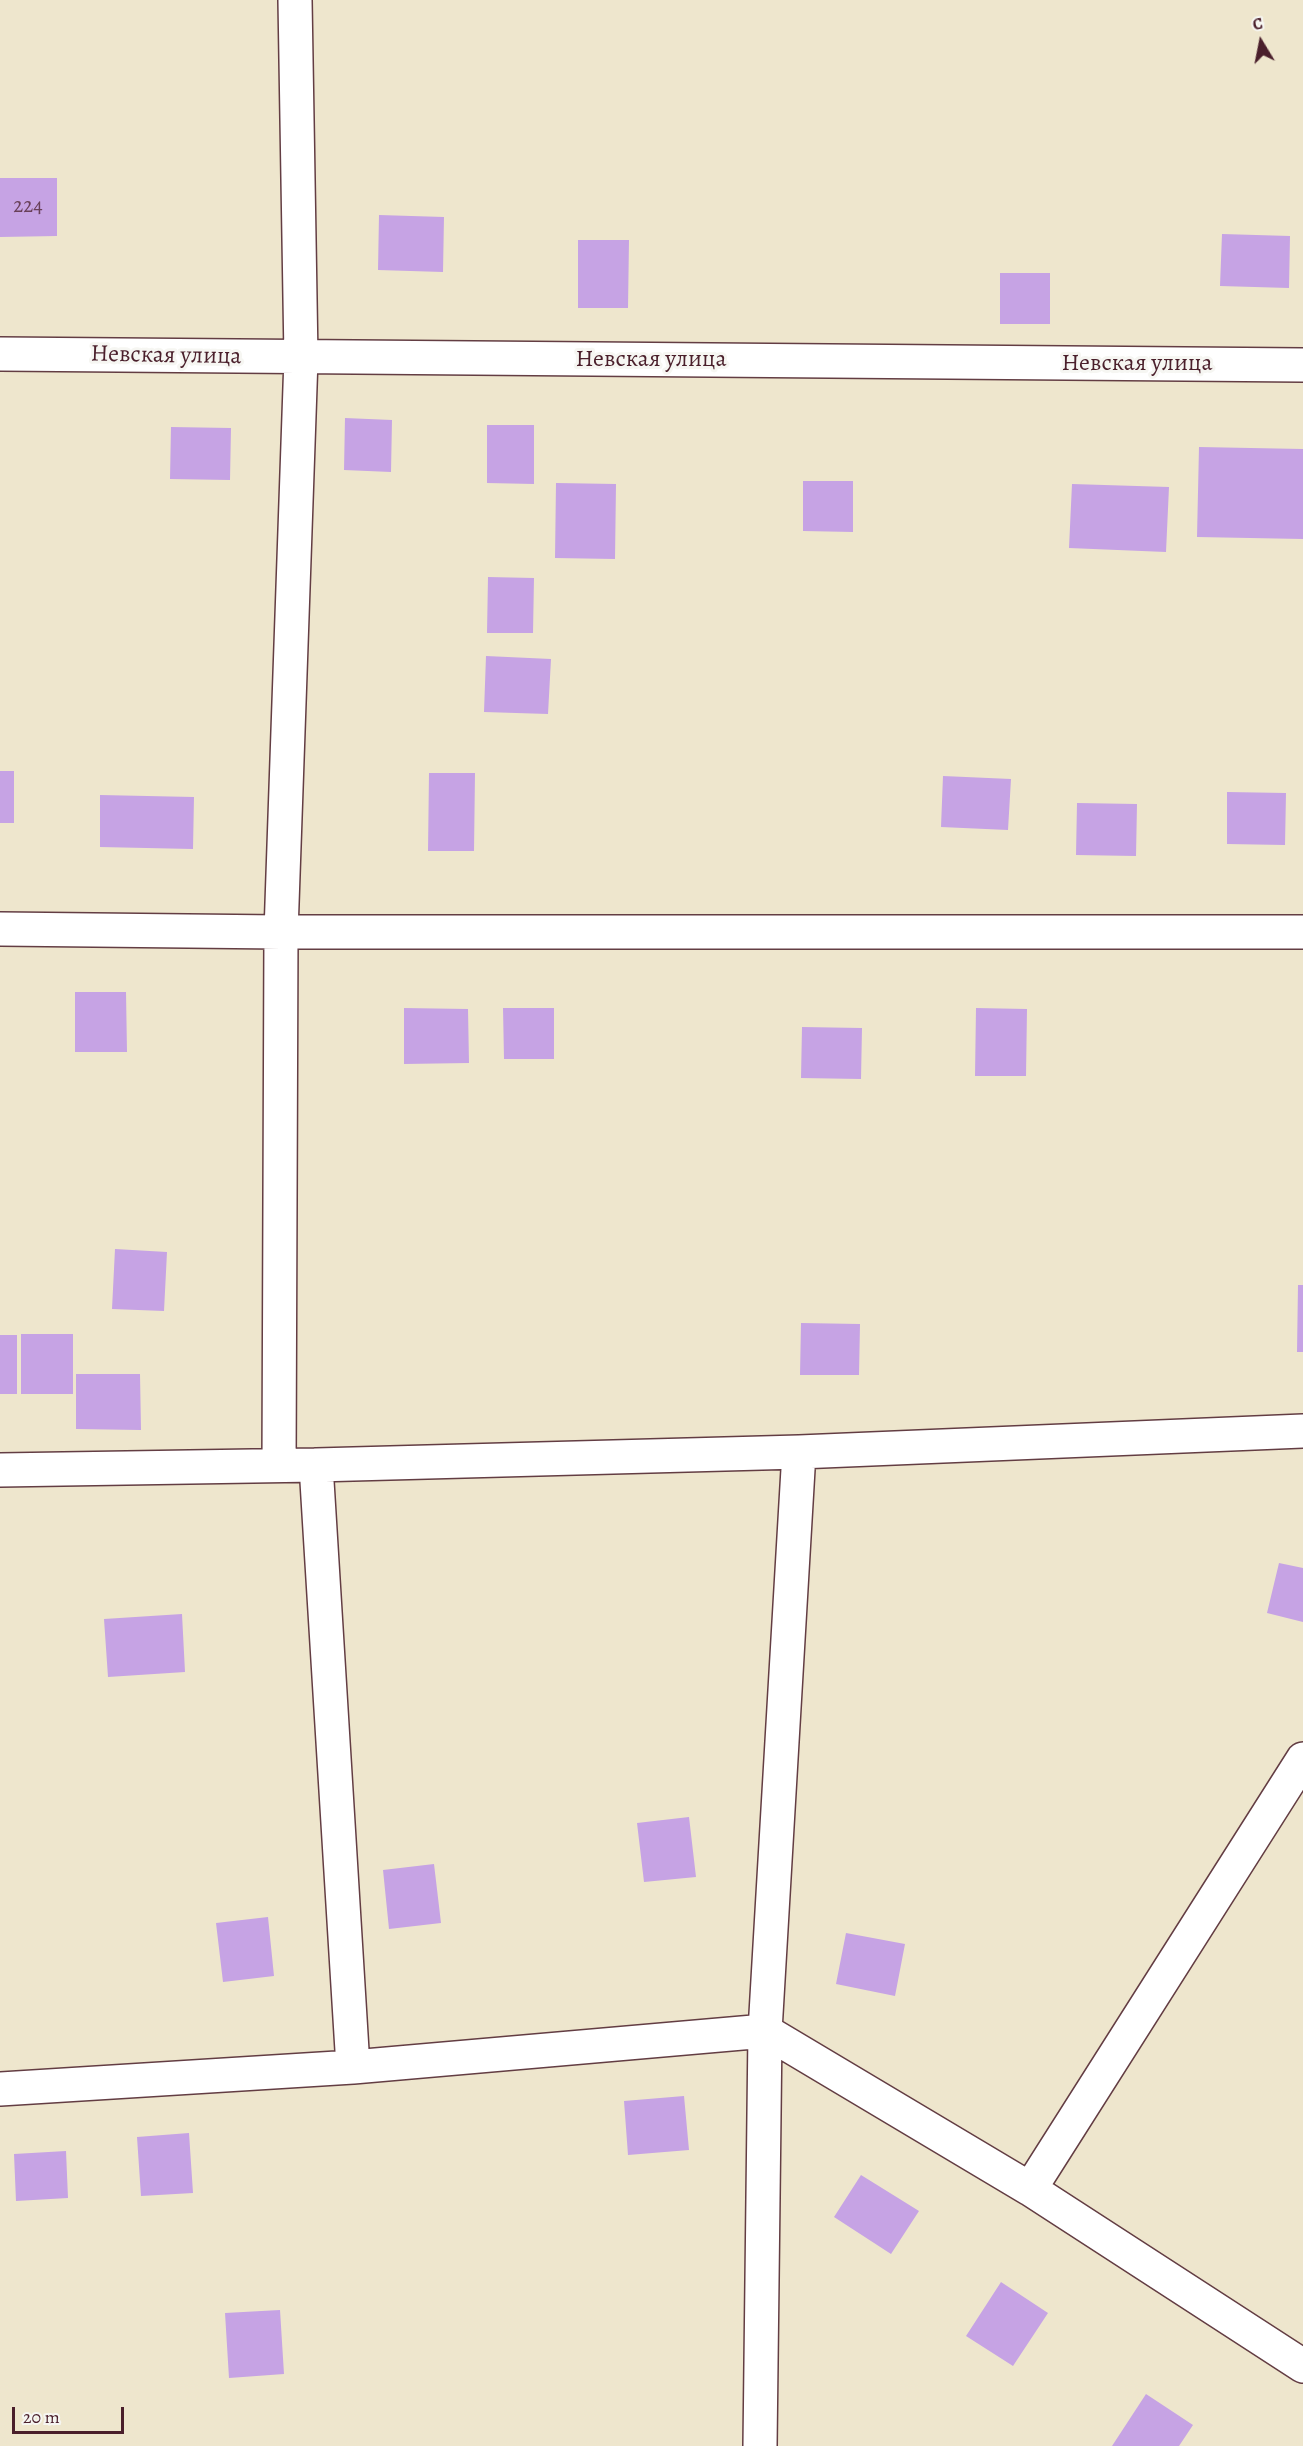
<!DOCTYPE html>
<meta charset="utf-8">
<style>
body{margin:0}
#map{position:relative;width:1303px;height:2446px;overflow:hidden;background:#eee6cd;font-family:Alegreya,serif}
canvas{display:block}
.north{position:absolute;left:1231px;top:12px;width:60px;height:60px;-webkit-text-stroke:4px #f6f6f2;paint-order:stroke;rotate:350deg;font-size:16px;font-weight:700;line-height:24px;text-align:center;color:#4a1f2b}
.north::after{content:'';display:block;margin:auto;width:21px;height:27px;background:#4a1f2b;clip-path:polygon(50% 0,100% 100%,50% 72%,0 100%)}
.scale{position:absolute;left:12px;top:2407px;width:112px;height:27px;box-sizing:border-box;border:3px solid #4a1f2b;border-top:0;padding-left:8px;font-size:18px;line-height:21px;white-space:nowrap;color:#4a1f2b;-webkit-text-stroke:4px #f6f6f2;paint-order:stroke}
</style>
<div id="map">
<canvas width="1303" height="2446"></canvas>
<div class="north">С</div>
<div class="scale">20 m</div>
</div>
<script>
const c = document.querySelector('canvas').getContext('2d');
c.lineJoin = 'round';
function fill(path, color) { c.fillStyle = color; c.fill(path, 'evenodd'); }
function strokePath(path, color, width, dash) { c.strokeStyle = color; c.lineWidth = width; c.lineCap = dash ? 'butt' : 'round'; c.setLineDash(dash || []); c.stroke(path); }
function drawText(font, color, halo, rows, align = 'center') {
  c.font = font + ' Alegreya,serif'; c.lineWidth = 6; c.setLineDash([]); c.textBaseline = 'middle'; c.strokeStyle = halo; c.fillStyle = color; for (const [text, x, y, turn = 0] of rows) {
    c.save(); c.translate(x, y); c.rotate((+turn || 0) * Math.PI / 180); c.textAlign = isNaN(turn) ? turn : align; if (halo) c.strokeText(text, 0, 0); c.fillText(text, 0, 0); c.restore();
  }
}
fill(new Path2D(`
 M0 178H57V236L0 237Z
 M379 215 444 217 443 272 378 270Z
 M1222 234 1290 236 1289 288 1220 286Z
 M578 240H629L628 308H578Z
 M1000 273H1050V324H1000Z
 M345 418 392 420 391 472 344 470Z
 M487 425H534V484L487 483Z
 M171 427 231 428 230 480 170 479Z
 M1199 447 1303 449V539L1197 537Z
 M803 481H853V532L803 531Z
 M556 483 616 484 615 559 555 558Z
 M1072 484 1169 487 1166 552 1069 548Z
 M488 577 534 578 533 633H487Z
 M486 656 551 659 548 714 484 712Z
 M0 771H14V823H0Z
 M429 773H475L474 851H428Z
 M943 776 1011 779 1008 830 941 827Z
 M1227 792 1286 793 1285 845 1227 844Z
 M100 795 194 797 193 849 100 847Z
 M1077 803 1137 804 1136 856 1076 855Z
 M75 992H126L127 1052H75Z
 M404 1008 468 1009 469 1063 404 1064Z
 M503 1008H554V1059H504Z
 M976 1008 1027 1009 1026 1076H975Z
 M802 1027 862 1028 861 1079 801 1078Z
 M115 1249 167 1252 164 1311 112 1309Z
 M1298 1285H1303V1352H1297Z
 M801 1323 860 1324 859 1375H800Z
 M21 1334H73V1394H21Z
 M0 1335H17V1394H0Z
 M76 1374H140L141 1430 76 1429Z
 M1279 1563 1303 1568V1622L1267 1613Z
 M182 1614 185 1672 108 1677 104 1619Z
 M689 1817 696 1877 644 1882 637 1823Z
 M434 1864 441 1923 389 1929 383 1870Z
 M268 1917 274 1976 223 1982 216 1923Z
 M846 1933 905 1944 895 1996 836 1984Z
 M684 2096 689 2150 628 2155 624 2101Z
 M189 2133 193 2193 141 2196 137 2137Z
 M66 2151 68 2198 16 2201 14 2154Z
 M861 2175 919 2211 891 2254 834 2217Z
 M1001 2282 1048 2313 1013 2366 966 2336Z
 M280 2310 284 2374 229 2378 225 2313Z
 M1146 2394 1193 2425 1179 2446H1112Z`), '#c6a3e4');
const street = new Path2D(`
 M0 354 1303 365
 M0 929 281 932H1303
 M279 1465 281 932 301 358 295 0
 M316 1465 353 2067
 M0 1470 316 1465 799 1452 1303 1431
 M0 2089 353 2067 765 2031 1030 2189 1303 2366
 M1030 2189 1303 1759
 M760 2446 765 2031 799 1452`);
strokePath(street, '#633d43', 36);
strokePath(street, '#fff', 33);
drawText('21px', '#694059', null, [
 ["224",28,207]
]);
drawText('24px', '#4a1f2b', '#f6f6f2', [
 ["Невская улица",166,356,1],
 ["Невская улица",651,360],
 ["Невская улица",1137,364]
]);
</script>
